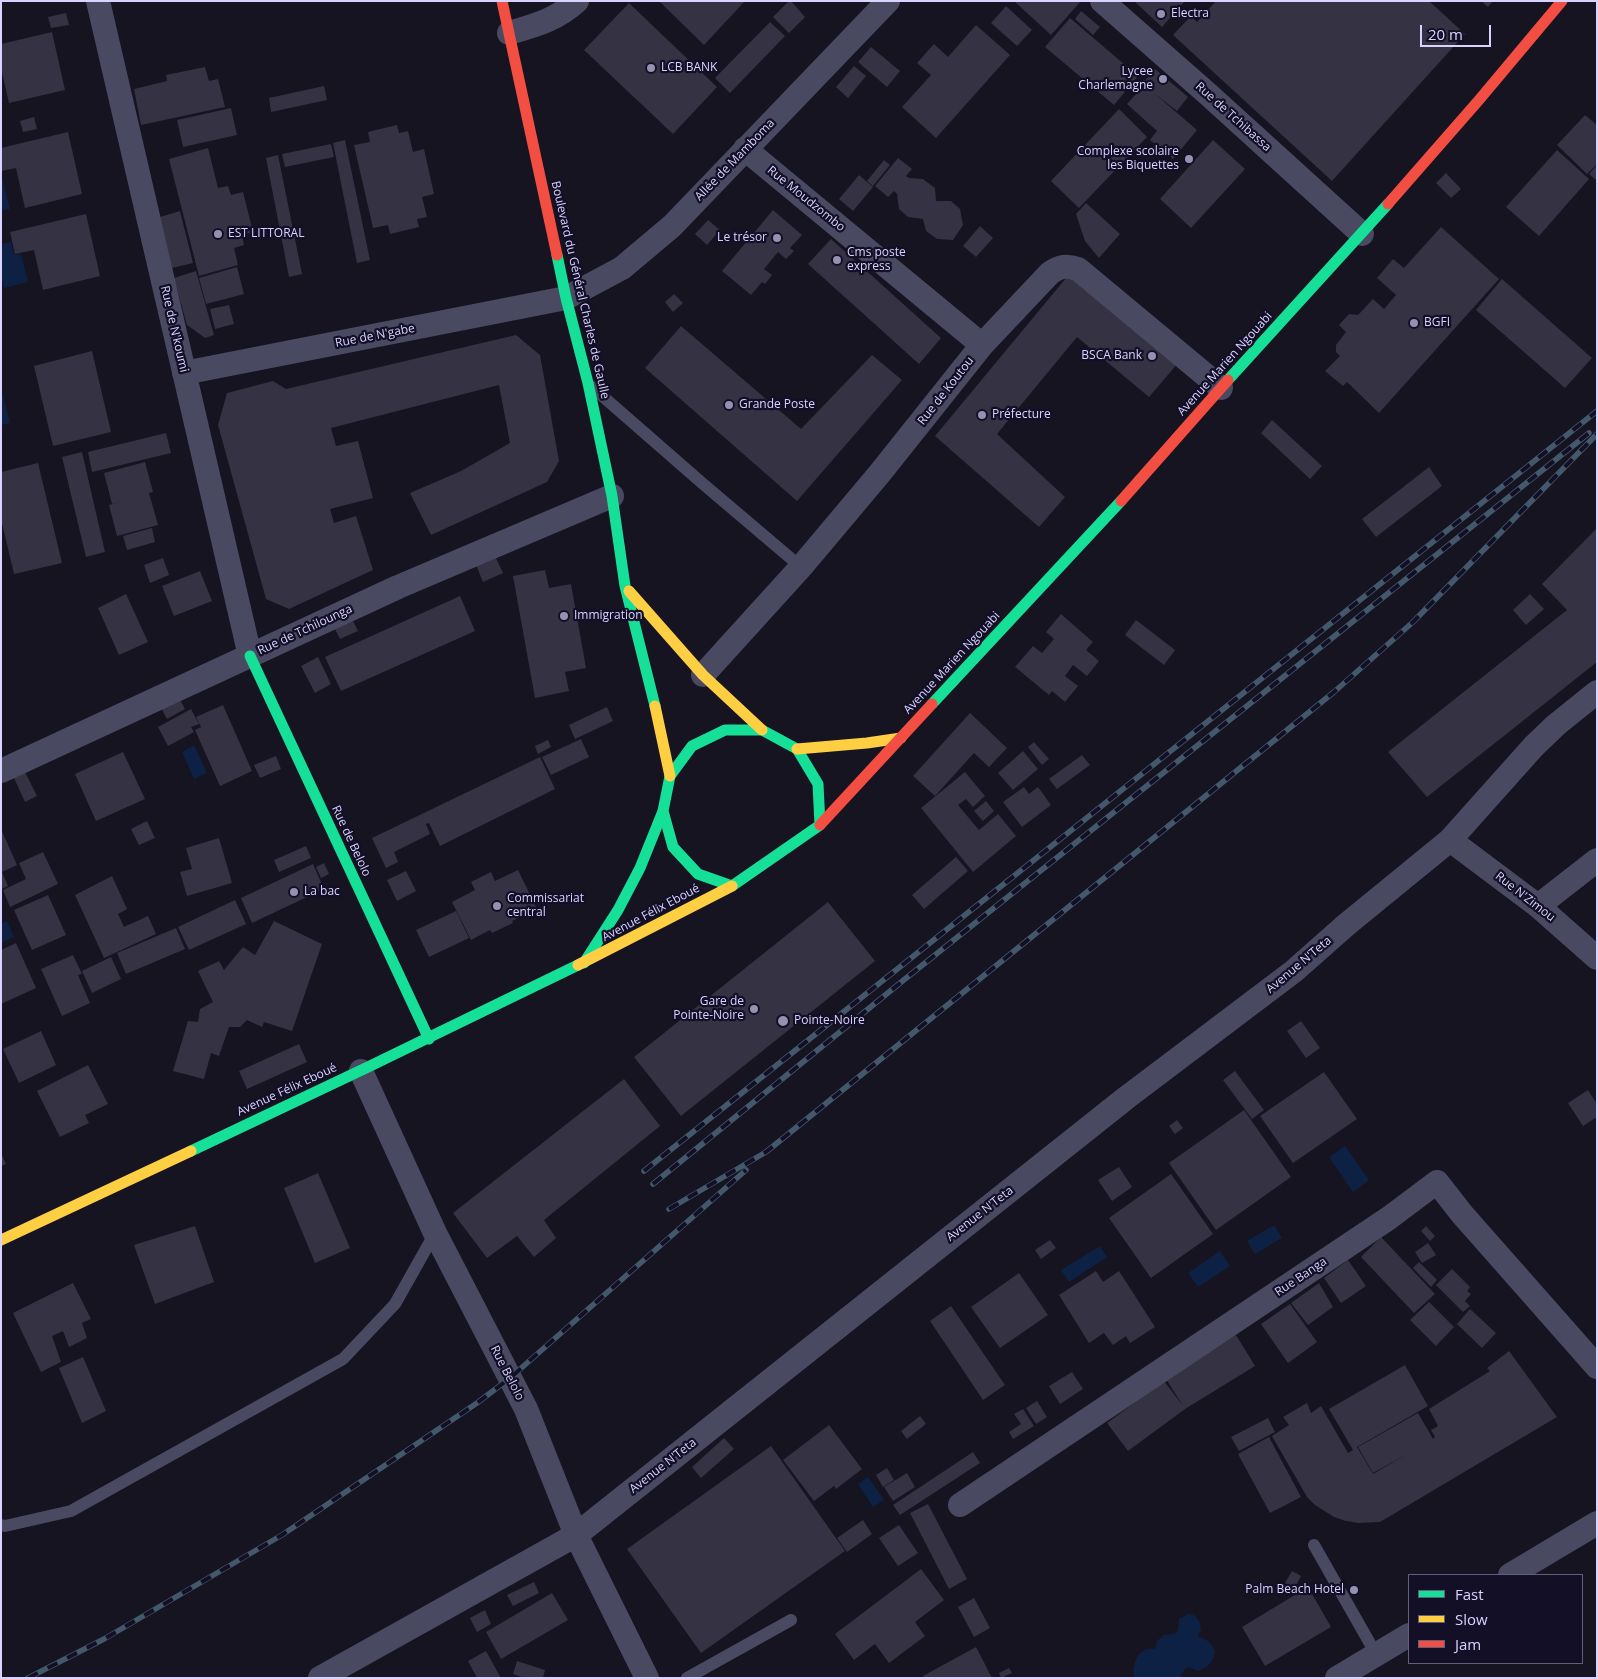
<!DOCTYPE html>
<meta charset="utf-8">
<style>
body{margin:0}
#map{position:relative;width:1598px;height:1679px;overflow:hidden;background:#161421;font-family:"Open Sans",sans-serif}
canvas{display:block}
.frame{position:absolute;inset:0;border:2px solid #d9d4ff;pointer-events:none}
.legend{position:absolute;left:1408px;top:1574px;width:175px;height:90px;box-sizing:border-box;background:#130f26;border:1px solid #625e7d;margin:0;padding:6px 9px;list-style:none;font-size:15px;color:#d9d4ff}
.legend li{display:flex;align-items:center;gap:10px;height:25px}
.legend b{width:25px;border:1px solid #625e7d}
.scale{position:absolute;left:1420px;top:25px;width:71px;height:22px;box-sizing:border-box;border:2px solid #d9d4ff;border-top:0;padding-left:6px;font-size:15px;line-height:18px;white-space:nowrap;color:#d9d4ff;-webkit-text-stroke:4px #130f26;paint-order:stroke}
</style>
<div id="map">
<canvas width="1598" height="1679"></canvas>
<div class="frame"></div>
<ul class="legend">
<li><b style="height:6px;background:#16e098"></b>Fast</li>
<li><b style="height:6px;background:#ffcf43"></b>Slow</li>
<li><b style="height:6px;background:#f24e42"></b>Jam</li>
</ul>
<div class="scale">20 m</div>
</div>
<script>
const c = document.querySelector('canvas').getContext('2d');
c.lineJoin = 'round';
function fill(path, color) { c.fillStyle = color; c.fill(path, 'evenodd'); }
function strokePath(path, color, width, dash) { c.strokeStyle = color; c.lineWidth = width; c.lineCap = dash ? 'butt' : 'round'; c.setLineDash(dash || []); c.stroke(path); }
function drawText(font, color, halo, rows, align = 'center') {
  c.font = font + ' "Open Sans",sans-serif'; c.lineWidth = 4.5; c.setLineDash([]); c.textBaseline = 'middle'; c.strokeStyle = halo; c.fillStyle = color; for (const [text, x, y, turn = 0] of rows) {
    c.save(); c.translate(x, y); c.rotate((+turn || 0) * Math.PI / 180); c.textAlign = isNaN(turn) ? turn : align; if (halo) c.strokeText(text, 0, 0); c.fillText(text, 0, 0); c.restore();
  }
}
fill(new Path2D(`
 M1 174 10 209 1 211Z
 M11 242 14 255 21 254 28 282 4 288 1 274V244Z
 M1 388 10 423 1 425Z
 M194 745 207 773 194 779 182 752Z
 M7 921 14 937 1 943V924Z
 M1345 1146 1369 1180 1353 1192 1329 1157Z
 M1274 1225 1282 1238 1255 1254 1247 1241Z
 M1100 1246 1107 1257 1069 1282 1061 1270Z
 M1220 1251 1230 1266 1198 1287 1188 1273Z
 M868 1477 884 1500 873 1507 858 1484Z
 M1188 1614C1197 1613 1201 1623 1201 1631L1198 1634 1199 1637C1208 1640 1211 1642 1215 1651 1214 1661 1208 1668 1198 1671L1189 1667 1185 1669 1179 1678H1134C1132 1663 1138 1647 1155 1649L1157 1641 1164 1635 1175 1634 1178 1630 1179 1619Z`), '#0d2144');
fill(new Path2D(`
 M659 1H745L704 45Z
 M789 1H791L805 17 789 33 773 17Z
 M1014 1H1081L1051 35Z
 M1134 1H1185L1162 27Z
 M1216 1H1429L1465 34 1332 181 1173 35 1191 16 1197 22Z
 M1481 1H1493L1488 7Z
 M629 3 717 87 673 134 584 50Z
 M1006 6 1032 30 1017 46 991 23Z
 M1081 11 1100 27 1093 35 1075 19Z
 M66 13 69 25 51 28 48 17Z
 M1070 18 1138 76 1114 105 1045 47Z
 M770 22 785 36 730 93 715 78Z
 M976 25 1010 55 936 138 902 107 931 75 917 63 934 44 948 57Z
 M52 32 65 90 9 103 1 68V44Z
 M871 47 900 71 887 87 858 62Z
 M854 66 866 76 848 98 836 87Z
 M205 67 209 81 218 79 225 107 141 125 134 89 167 81 166 75Z
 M1155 69 1188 97 1177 111 1155 94 1197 130 1173 159 1150 140 1157 131 1127 104 1145 84 1143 83Z
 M324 86 327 100 271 112 269 98Z
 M231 108 237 135 183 147 177 120Z
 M1119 109 1147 137 1079 208 1051 181Z
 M1585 115 1597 125V164L1587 174 1557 145Z
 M34 117 37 129 23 132 20 121Z
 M397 125 399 133 408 131 413 152 424 149 434 194 422 197 427 217 417 219 419 227 390 234 388 225 373 228 354 145 370 142 368 132Z
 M68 132 82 194 25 208 16 168 1 171V148Z
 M345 140 370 260 357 263 333 143Z
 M1213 140 1245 169 1191 228 1160 199Z
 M331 144 334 157 285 167 282 154Z
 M208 148 218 188 228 186 231 195 243 192 253 232 242 235 244 245 234 248 238 265 199 276 169 159Z
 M1557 150 1589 179 1539 236 1506 207Z
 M278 155 302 274 289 277 266 158Z
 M898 158 912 169 906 176 909 178 923 179 935 188 936 201H951L960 209 963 225 953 240 937 239 926 231 923 219 908 217 899 209 897 194 894 191 888 197 875 186Z
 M884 160 890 165 873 186 867 181Z
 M1597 165V181L1589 174Z
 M1446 173 1461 189 1451 198 1436 183Z
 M859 175 873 187 853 211 839 199Z
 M1086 203 1120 234 1099 258 1085 241 1076 214Z
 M773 210 802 235 790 248 794 251 786 259 778 252 764 269 772 275 765 284 762 282 751 295 722 271Z
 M180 211 193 263 172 268 160 217Z
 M86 214 100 276 43 290 34 250 15 254 10 232Z
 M708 220 720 230 707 245 695 234Z
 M980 226 993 238 976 257 963 246Z
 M1441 227 1499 279 1379 413 1347 382 1343 386 1325 371 1340 356 1336 352V345L1346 332 1339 325 1349 314 1358 315 1373 299 1384 309 1396 295 1377 278 1393 259 1404 268Z
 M831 239 941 338 919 364 808 264Z
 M237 267 244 294 206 304 199 278Z
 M196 271 214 335 205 338 187 325 174 278Z
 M1071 272 1179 362 1149 397 1077 337 997 434 1065 497 1039 527 935 436Z
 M1502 279 1592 358 1565 388 1476 310Z
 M674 294 683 303 673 312 665 302Z
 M229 305 234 324 215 329 210 309Z
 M681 326 801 429 872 355 902 380 797 501 645 368Z
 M516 335 540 355 559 461 547 482 431 535 410 493 461 471 510 443 499 385 331 428 336 446 358 441 373 498 330 509 334 523 356 516 373 570 289 609 266 599 218 425 227 393 273 381 286 389Z
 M92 351 111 432 53 446 34 366Z
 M1272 420 1322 466 1310 479 1261 433Z
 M166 433 171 453 92 472 88 452Z
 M82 452 105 552 86 557 62 457Z
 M145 462 153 492 149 493 158 525 117 536 109 505 124 501 112 504 104 473Z
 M38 463 62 563 14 574 1 519V472Z
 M1429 467 1442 486 1376 537 1362 519Z
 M152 528 155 542 127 550 123 536Z
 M1597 528V662L1427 797 1388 752 1567 610 1542 584Z
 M495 556 503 573 483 582 476 565Z
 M163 558 169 575 150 583 144 565Z
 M545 570 549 588 571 584 586 668 565 672 569 691 535 698 513 576Z
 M200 571 212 601 174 616 162 586Z
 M126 594 148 642 119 655 98 608Z
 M1530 594 1544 609 1526 625 1513 610Z
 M460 596 475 631 341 691 325 657Z
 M1061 614 1093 642 1086 650 1099 661 1087 676 1073 665 1065 676 1078 686 1065 702 1052 691 1049 695 1015 667 1033 646 1042 653 1054 639 1046 632Z
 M1136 620 1175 650 1164 665 1125 635Z
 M353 621 358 631 340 639 335 629Z
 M318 657 331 684 315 693 301 666Z
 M178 696 185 709 167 719 160 706Z
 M223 705 252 771 220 786 195 730 201 727 196 717Z
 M607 707 613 721 575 739 569 725Z
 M191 709 199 724 191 727 194 732 168 746 158 727Z
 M970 713 1007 748 989 767 974 753 935 796 913 776Z
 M581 739 589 757 551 775 542 757Z
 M548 740 551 747 538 754 535 746Z
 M1034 742 1049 759 1042 765 1028 747Z
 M1023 751 1038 769 1013 790 998 773Z
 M123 752 145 799 96 821 75 774Z
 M1082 755 1090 765 1057 789 1049 779Z
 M276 756 281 769 260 778 254 765Z
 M540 757 555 789 440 846 429 823 426 824 430 834 394 852 398 862 386 868 372 838Z
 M25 772 37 796 25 802 14 778Z
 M965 772 985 796 973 807 966 799 958 805 979 830 998 814 1016 836 973 872 921 808Z
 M1024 787 1029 794 1038 787 1051 805 1022 827 1003 802Z
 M986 801 994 811 983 821 974 811Z
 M147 821 155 838 139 845 131 829Z
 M1 829 17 865 2 872 8 886 1 889Z
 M219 838 232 883 187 896 180 872 192 869 186 848Z
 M306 846 311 858 279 872 274 860Z
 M43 852 58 884 10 907 3 890 26 879 19 863Z
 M956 857 968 871 924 909 912 895Z
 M324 863 329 874 321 878 316 867Z
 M313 864 324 889 252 923 241 898Z
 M518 870 537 909 512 921 513 923 492 933 490 930 471 940 452 902 475 890 471 882 491 872 495 881Z
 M406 871 416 891 397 901 387 880Z
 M112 876 127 909 118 914 124 927 148 916 156 934 104 958 75 895Z
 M48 895 66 935 32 950 14 910Z
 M235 900 246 924 189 950 178 927Z
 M828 902 875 961 681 1116 634 1057Z
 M456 911 469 938 429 957 416 930Z
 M274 921 322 944 292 1031 264 1022 262 1027 247 1020 240 1027H229L219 1056 211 1053 204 1079 173 1071 188 1021 198 1022 200 1009 213 1002 198 971 219 961 224 970 243 947 255 955Z
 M176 928 185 949 126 974 117 953Z
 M16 943 36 988 1 1004V950Z
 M73 955 82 974 78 975 90 1003 62 1016 41 969Z
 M111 957 121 979 92 993 82 971Z
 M1301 1021 1320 1048 1306 1058 1287 1031Z
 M41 1031 56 1065 19 1083 3 1049Z
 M299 1044 307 1062 247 1089 239 1071Z
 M88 1065 108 1104 85 1115 89 1123 60 1137 37 1091Z
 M1235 1071 1264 1110 1252 1119 1223 1080Z
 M1324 1072 1357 1119 1293 1163 1260 1116Z
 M624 1079 660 1126 544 1220 556 1238 534 1257 517 1236 487 1258 453 1213Z
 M1588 1090 1597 1104V1117L1583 1126 1568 1103Z
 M1244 1110 1291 1177 1216 1230 1169 1163Z
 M1177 1120 1183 1128 1175 1134 1169 1126Z
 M1 1153 6 1164 1 1166Z
 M1119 1167 1132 1187 1112 1201 1098 1180Z
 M318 1173 350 1248 315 1263 284 1188Z
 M1171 1174 1213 1234 1151 1278 1109 1218Z
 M195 1226 214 1282 155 1304 134 1245Z
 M1426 1226 1435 1236 1430 1241 1421 1231Z
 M1381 1237 1435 1294 1414 1313 1361 1257Z
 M1050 1240 1056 1248 1041 1259 1035 1250Z
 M1428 1243 1436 1255 1422 1263 1415 1252Z
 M1348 1260 1366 1286 1341 1303 1324 1278Z
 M1419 1262 1437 1280 1431 1287 1413 1268Z
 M1452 1269 1470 1287 1467 1291 1471 1294 1465 1301 1470 1306 1463 1312 1436 1285Z
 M1096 1271 1103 1282 1119 1271 1155 1327 1130 1343 1126 1336 1113 1345 1104 1333 1089 1343 1059 1295Z
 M1019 1273 1048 1315 1000 1348 971 1307Z
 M73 1283 91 1319 82 1323 87 1338 69 1347 63 1331 52 1336 61 1362 41 1372 13 1313Z
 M1319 1283 1333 1307 1308 1325 1291 1303Z
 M1429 1302 1454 1327 1436 1346 1410 1320Z
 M1290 1304 1317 1342 1288 1363 1261 1324Z
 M951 1306 1005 1385 983 1400 930 1321Z
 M1470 1309 1496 1333 1482 1348 1457 1324Z
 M1236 1335 1255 1366 1185 1409 1128 1451 1107 1423 1164 1381 1183 1406 1166 1379Z
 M1509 1351 1557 1417 1380 1522 1358 1523 1346 1521 1334 1517 1315 1505 1307 1497 1272 1436 1289 1425 1283 1417 1307 1403 1311 1413 1321 1406 1348 1453 1353 1450 1329 1409 1405 1365 1428 1406 1357 1447 1373 1474 1407 1454 1373 1473 1358 1447 1418 1413 1433 1439 1435 1437 1431 1430 1438 1426 1429 1409 1490 1371 1487 1368Z
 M83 1357 106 1411 82 1423 59 1368Z
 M1072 1372 1083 1389 1060 1404 1049 1386Z
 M1037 1401 1047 1417 1036 1424 1026 1408Z
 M1023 1409 1034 1426 1013 1439 1009 1432 1021 1424 1014 1414Z
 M920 1416 926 1424 907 1439 901 1431Z
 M1268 1418 1275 1432 1239 1451 1231 1437Z
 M829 1425 862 1469 836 1489 834 1486 814 1501 783 1460Z
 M1269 1437 1301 1497 1270 1513 1238 1454Z
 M724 1438 734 1449 701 1478 692 1467Z
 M771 1446 845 1551 701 1653 627 1549Z
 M973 1452 980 1463 900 1515 893 1505Z
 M887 1468 894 1480 883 1487 876 1475Z
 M907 1473 915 1487 893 1501 884 1487Z
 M928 1504 967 1579 949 1589 910 1513Z
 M863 1520 872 1534 847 1552 837 1538Z
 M899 1525 918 1553 898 1566 879 1538Z
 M921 1569 944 1600 915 1622 925 1636 889 1663 875 1644 854 1660 835 1634Z
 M1292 1571 1301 1576 1294 1589 1285 1583Z
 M534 1582 539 1593 513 1606 507 1595Z
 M1308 1587 1331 1627 1265 1666 1242 1627Z
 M552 1593 568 1620 501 1659 486 1632Z
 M974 1598 990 1628 974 1637 958 1607Z
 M485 1610 491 1624 477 1632 470 1618Z
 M976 1647 992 1678H924L923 1676Z
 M486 1651 501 1678H477L468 1661Z
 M517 1661 545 1670 543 1678H524L513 1674Z
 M1009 1668 1012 1673 1001 1678 999 1673Z`), '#343243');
strokePath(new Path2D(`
 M592 387 702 483 801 567
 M1 1525 5 1526 71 1511 343 1359 395 1304 435 1233
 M1314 1545 1376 1654
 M687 1678 791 1620`), '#4a4962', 12);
strokePath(new Path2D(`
 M98 1 250 656
 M1102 1 1209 95 1362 234
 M509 33C536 25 556 20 577 1
 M745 149 982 345
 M184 373 566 298 622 268 672 226 888 1
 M703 675 801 567 880 473 982 345 1050 273C1060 266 1067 265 1078 269L1221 388
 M1 771 398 587 612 496
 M1450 840 1538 906 1597 958
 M1538 906 1597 860
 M361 1071 435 1233 526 1409 576 1535 647 1678
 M960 1505 1389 1218 1437 1182 1462 1214 1597 1367
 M1510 1575 1597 1523
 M320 1678 576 1535 1126 1098 1294 971 1346 925 1450 840 1534 746 1556 725 1597 692
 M1337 1678 1409 1635`), '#4a4962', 24);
strokePath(new Path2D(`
 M557 255 566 298 588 383 612 496 625 586 655 706
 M1228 380 1388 204
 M250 656 429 1039
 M932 704 1121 501
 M725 730H762L797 749 818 784 820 825 732 886 698 874 673 847 663 811 670 776 692 746Z
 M584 963 618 910 640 868 663 811
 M191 1151 368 1067 578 965`), '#16e098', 11);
strokePath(new Path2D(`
 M629 591 703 675 762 730
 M655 706 670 776
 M797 749 867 743 901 738
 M578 965 732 886
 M1 1240 191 1151`), '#ffcf43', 11);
strokePath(new Path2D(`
 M502 1 557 255
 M1388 204 1479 100 1562 1
 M1121 501 1228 380
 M820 825 932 704`), '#f24e42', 11);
const rail = new Path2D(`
 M644 1171 1597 411
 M653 1184 905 979 1589 433
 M669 1209 766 1152 1334 692 1413 622 1597 434
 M28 1678 104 1639 282 1535 477 1403 510 1378 746 1170`);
strokePath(rail, '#43596b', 5.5);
strokePath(rail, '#130f26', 4, [11]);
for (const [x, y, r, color] of [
 [1161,14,5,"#9591b1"],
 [651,68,5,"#9591b1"],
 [1163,79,5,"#9591b1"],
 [1189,159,5,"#9591b1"],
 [218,234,5,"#9591b1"],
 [777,238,5,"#9591b1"],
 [837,260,5,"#9591b1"],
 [1414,323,5,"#9591b1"],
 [1152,356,5,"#9591b1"],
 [729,405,5,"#9591b1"],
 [982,415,5,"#9591b1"],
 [564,616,5,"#9591b1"],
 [294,892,5,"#9591b1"],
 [497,906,5,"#9591b1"],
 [754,1009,5,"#9591b1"],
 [783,1021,6,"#9591b1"],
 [1354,1590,5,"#9591b1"]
]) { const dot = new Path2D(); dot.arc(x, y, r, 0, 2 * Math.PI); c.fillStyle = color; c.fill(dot); strokePath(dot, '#130f26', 2); }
drawText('12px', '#d9d4ff', '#130f26', [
 ["Electra",1171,14],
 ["LCB BANK",661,68],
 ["Lycee",1153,72,"right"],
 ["Charlemagne",1153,86,"right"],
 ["Complexe scolaire",1179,152,"right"],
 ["les Biquettes",1179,166,"right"],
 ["EST LITTORAL",228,234],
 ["Le trésor",767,238,"right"],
 ["Cms poste",847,253],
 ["express",847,267],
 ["BGFI",1424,323],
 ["BSCA Bank",1142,356,"right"],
 ["Grande Poste",739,405],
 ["Préfecture",992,415],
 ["Immigration",574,616],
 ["La bac",304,892],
 ["Commissariat",507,899],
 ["central",507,913],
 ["Gare de",744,1002,"right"],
 ["Pointe-Noire",744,1016,"right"],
 ["Pointe-Noire",794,1021],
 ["Palm Beach Hotel",1344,1590,"right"]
], 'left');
drawText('12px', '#d9d4ff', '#130f26', [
 ["Rue de Tchibassa",1233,117,42],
 ["Allée de Mamboma",735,160,-46],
 ["Rue Moudzombo",806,199,39],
 ["Boulevard du Général Charles de Gaulle",580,290,77],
 ["Rue de N'koumi",174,329,77],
 ["Rue de N'gabe",375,336,-11],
 ["Avenue Marien Ngouabi",1225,364,-48],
 ["Rue de Koutou",946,391,-52],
 ["Rue de Tchilounga",305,630,-25],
 ["Avenue Marien Ngouabi",952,663,-47],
 ["Rue de Belolo",351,841,65],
 ["Rue N'Zimou",1525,897,38],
 ["Avenue Félix Eboué",651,913,-28],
 ["Avenue N'Teta",1299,965,-40],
 ["Avenue Félix Eboué",287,1090,-25],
 ["Avenue N'Teta",980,1214,-38],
 ["Rue Banga",1301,1277,-34],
 ["Rue Belolo",507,1373,63],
 ["Avenue N'Teta",663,1466,-38]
]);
</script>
